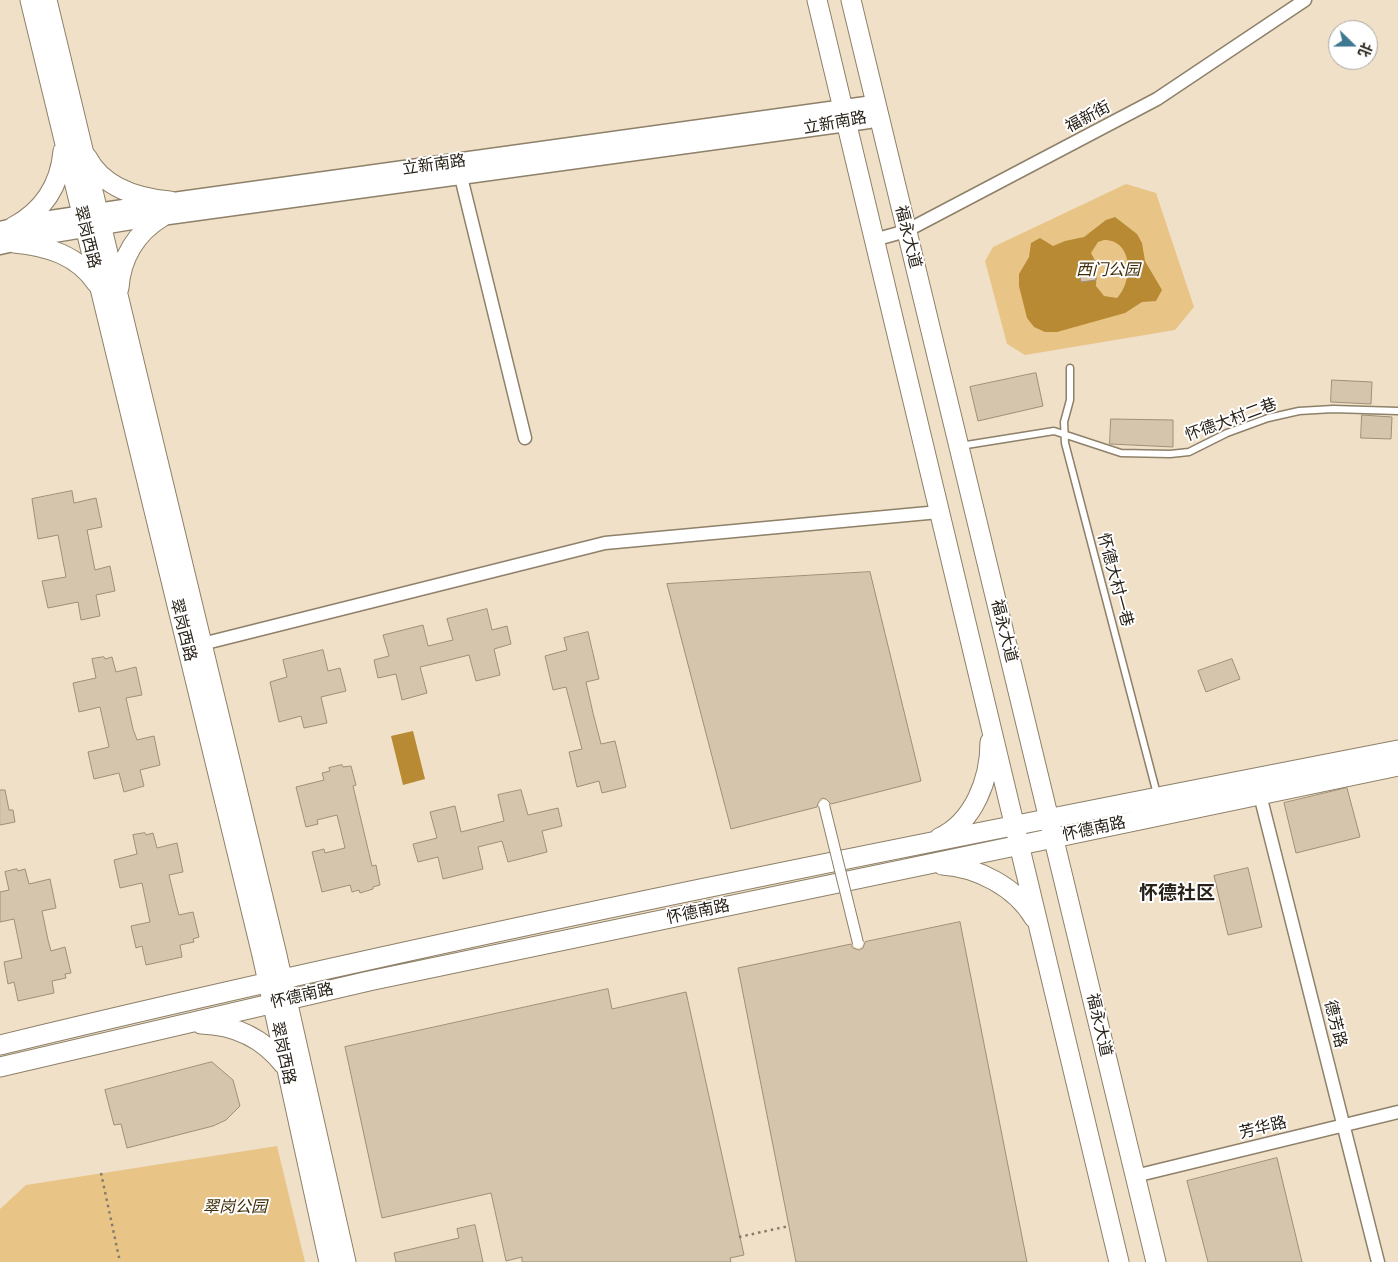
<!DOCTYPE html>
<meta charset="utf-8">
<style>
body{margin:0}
#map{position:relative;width:1398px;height:1262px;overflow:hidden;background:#f0e0c7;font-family:Literata,"Noto Sans SC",serif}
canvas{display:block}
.north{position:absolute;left:1328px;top:20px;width:50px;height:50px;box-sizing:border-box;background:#fff;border:1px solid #a9a7a3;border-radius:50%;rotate:112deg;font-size:14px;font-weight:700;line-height:20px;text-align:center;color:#282219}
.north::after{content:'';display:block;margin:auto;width:18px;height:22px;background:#3d7790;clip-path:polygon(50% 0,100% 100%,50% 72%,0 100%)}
</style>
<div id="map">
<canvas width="1398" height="1262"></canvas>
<div class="north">北</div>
</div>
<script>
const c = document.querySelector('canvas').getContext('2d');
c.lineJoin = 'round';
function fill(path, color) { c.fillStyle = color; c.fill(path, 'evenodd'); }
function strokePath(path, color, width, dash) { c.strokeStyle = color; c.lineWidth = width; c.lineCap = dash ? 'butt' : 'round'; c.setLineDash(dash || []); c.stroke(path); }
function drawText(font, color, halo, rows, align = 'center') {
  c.font = font + ' Literata,"Noto Sans SC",serif'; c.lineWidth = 4; c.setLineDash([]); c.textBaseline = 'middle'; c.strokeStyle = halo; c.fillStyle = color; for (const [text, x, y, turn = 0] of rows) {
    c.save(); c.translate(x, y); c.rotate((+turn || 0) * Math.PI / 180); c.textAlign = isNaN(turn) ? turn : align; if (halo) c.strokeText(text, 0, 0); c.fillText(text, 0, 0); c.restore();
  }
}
fill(new Path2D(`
 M1126 184 1156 193 1194 307 1175 330 1025 355 1007 344 985 261 993 247Z
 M277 1146 305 1262H0V1209L26 1185Z`), '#e8c487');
fill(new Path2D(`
 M1115 217 1137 234 1142 243 1145 261 1162 290 1156 301 1142 302 1125 313 1057 332H1045L1034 327 1027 318 1019 286V274L1029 257 1031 243 1040 238 1053 246 1065 241 1084 237 1106 220ZM1104 240C1134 240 1133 282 1117 298L1104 296 1096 286 1097 264 1091 253 1098 242Z
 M413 731 425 779 403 785 391 736Z`), '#b88a33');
const building = new Path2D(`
 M1094 264 1096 280 1081 282 1078 266Z
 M1036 373 1043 406 978 421 970 387Z
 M1332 380 1372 382 1371 404 1331 402Z
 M1362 415 1392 417 1391 439 1361 438Z
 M1111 419 1173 420V447L1110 444Z
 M72 491 74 503 96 498 102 527 87 530 95 570 110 566 115 591 96 595 100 616 81 620 78 602 48 608 42 581 66 577 58 535 38 539 32 499Z
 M870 572 921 781 831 804 826 799 822 798 818 803 817 807 731 829 667 584Z
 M487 609 492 630 507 626 511 644 494 649 500 675 476 681 469 655 445 661 420 667 427 693 402 700 396 674 378 678 374 660 389 656 383 635 423 625 428 646 453 640 447 619Z
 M588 632 599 679 586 682 593 713 601 744 615 741 626 787 602 793 599 781 577 787 569 752 582 749 566 687 553 690 545 656 567 650 564 638Z
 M323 650 328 671 340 668 346 691 321 697 327 723 304 728 301 716 279 722 270 682 287 677 283 660Z
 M104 657 105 659 112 657 116 672 136 667 142 695 126 698 133 729 137 740 154 736 160 765 140 770 144 786 124 792 119 773 94 779 88 752 109 747 100 707 79 712 73 683 96 678 92 659Z
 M1232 659 1240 679 1206 692 1198 671Z
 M342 765 343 767 351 766 356 785 353 786 372 866 376 865 380 885 373 887V889L360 893 359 890 352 892 350 885 322 892 312 852 324 849 325 853 345 848 337 815 317 820 318 824 306 827 296 787 324 780 322 773 330 771 329 768Z
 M1347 788 1360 837 1296 853 1284 803Z
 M0 790H5L9 810H13L15 822 0 825Z
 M521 790 528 815 558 808 562 826 542 831 547 852 508 862 502 841 478 847 483 869 443 879 438 857 418 862 413 844 437 838 430 812 455 806 461 832 504 821 498 795Z
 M145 833 146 835 153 833 157 848 177 843 183 872 169 875 176 904 179 915 193 912 199 937 193 939 194 942 180 945 182 957 146 965 142 946 136 948 131 926 150 922 142 883 120 888 114 860 137 854 133 835Z
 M1248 868 1262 927 1228 935 1214 876Z
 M17 869 18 871 25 869 29 884 50 879 56 908 42 911 48 940 51 951 65 947 71 973 65 974 66 978 52 981 54 993 18 1001 14 982 8 984 4 962 22 958 14 919 0 922V892L9 890 5 872Z
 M960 922 1027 1262H796L738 968 851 944 853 948 859 950 863 948 865 942Z
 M608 989 612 1009 686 992 744 1255 730 1258 731 1262H522V1257L506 1261 491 1193 382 1218 345 1047Z
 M212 1062 233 1080 240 1106 226 1120 213 1126 127 1148 121 1124 114 1125 105 1090Z
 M1277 1158 1302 1262H1208L1187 1181Z
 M475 1225 483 1262H396L394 1253 459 1238 457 1229Z`);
fill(building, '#d4c5ac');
strokePath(building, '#9e8f78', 1);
const service = new Path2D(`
 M1070 368V400L1064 422 1065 443 1157 794
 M960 446 1054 431 1121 453 1170 454 1189 452 1227 433 1268 418 1299 411 1333 409 1398 411`);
const minor = new Path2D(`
 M459 169 525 438
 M874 240 906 231 1157 99 1305 0
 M202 644 605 543 939 512
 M1260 795 1378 1262
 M1135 1176 1398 1112`);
const tertiary = new Path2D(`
 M0 230 44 220 130 207 866 105 878 112 869 120 132 221 48 235 0 246`);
const secondary = new Path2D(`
 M30 0 262 955 329 1262
 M47 0 276 951 346 1262
 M817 0 1119 1262
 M851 0 1156 1262
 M87 157C103 188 138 198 170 201
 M13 227C43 211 60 185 63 151
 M14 243C47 246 78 255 97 284
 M119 288C121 257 137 232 162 217
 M939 838C974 822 990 779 990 742
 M942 865C977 867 1016 887 1034 918
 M201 1024C235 1025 263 1038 284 1065
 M0 1045C463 933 931 841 1398 750
 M0 1067 369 981 1398 766`);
strokePath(service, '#8e8069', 9);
strokePath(minor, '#8e8069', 15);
strokePath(tertiary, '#8e8069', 19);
strokePath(secondary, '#8e8069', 21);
strokePath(new Path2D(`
 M101 1173 120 1262
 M739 1237 789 1226`), '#867c6b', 2.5, [2.5, 4]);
strokePath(service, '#fff', 6);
strokePath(minor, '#fff', 12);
strokePath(tertiary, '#fff', 16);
strokePath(secondary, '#fff', 19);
const pedestrianBridge = new Path2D(`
 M824 805 858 943`);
strokePath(pedestrianBridge, '#8e8069', 12, []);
strokePath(pedestrianBridge, '#fff', 10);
drawText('16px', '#282219', '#fff', [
 ["福新街",1088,117,-28],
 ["立新南路",835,123,-10],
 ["立新南路",434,165,-8],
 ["翠岗西路",87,237,76],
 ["福永大道",908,237,76],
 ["怀德大村二巷",1231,420,-20],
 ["怀德大村一巷",1115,580,75],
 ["翠岗西路",183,630,76],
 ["福永大道",1004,631,76],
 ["怀德南路",1094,829,-12],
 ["怀德南路",698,912,-12],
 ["怀德南路",302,996,-13],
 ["德芳路",1335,1024,76],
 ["福永大道",1099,1025,77],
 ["翠岗西路",283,1053,78],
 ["芳华路",1263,1128,-14]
]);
drawText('italic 16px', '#3f2c06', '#fff', [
 ["西门公园",1108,270],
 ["翠岗公园",235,1207]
]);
drawText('bold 19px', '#282219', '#fff', [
 ["怀德社区",1177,893]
]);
</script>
